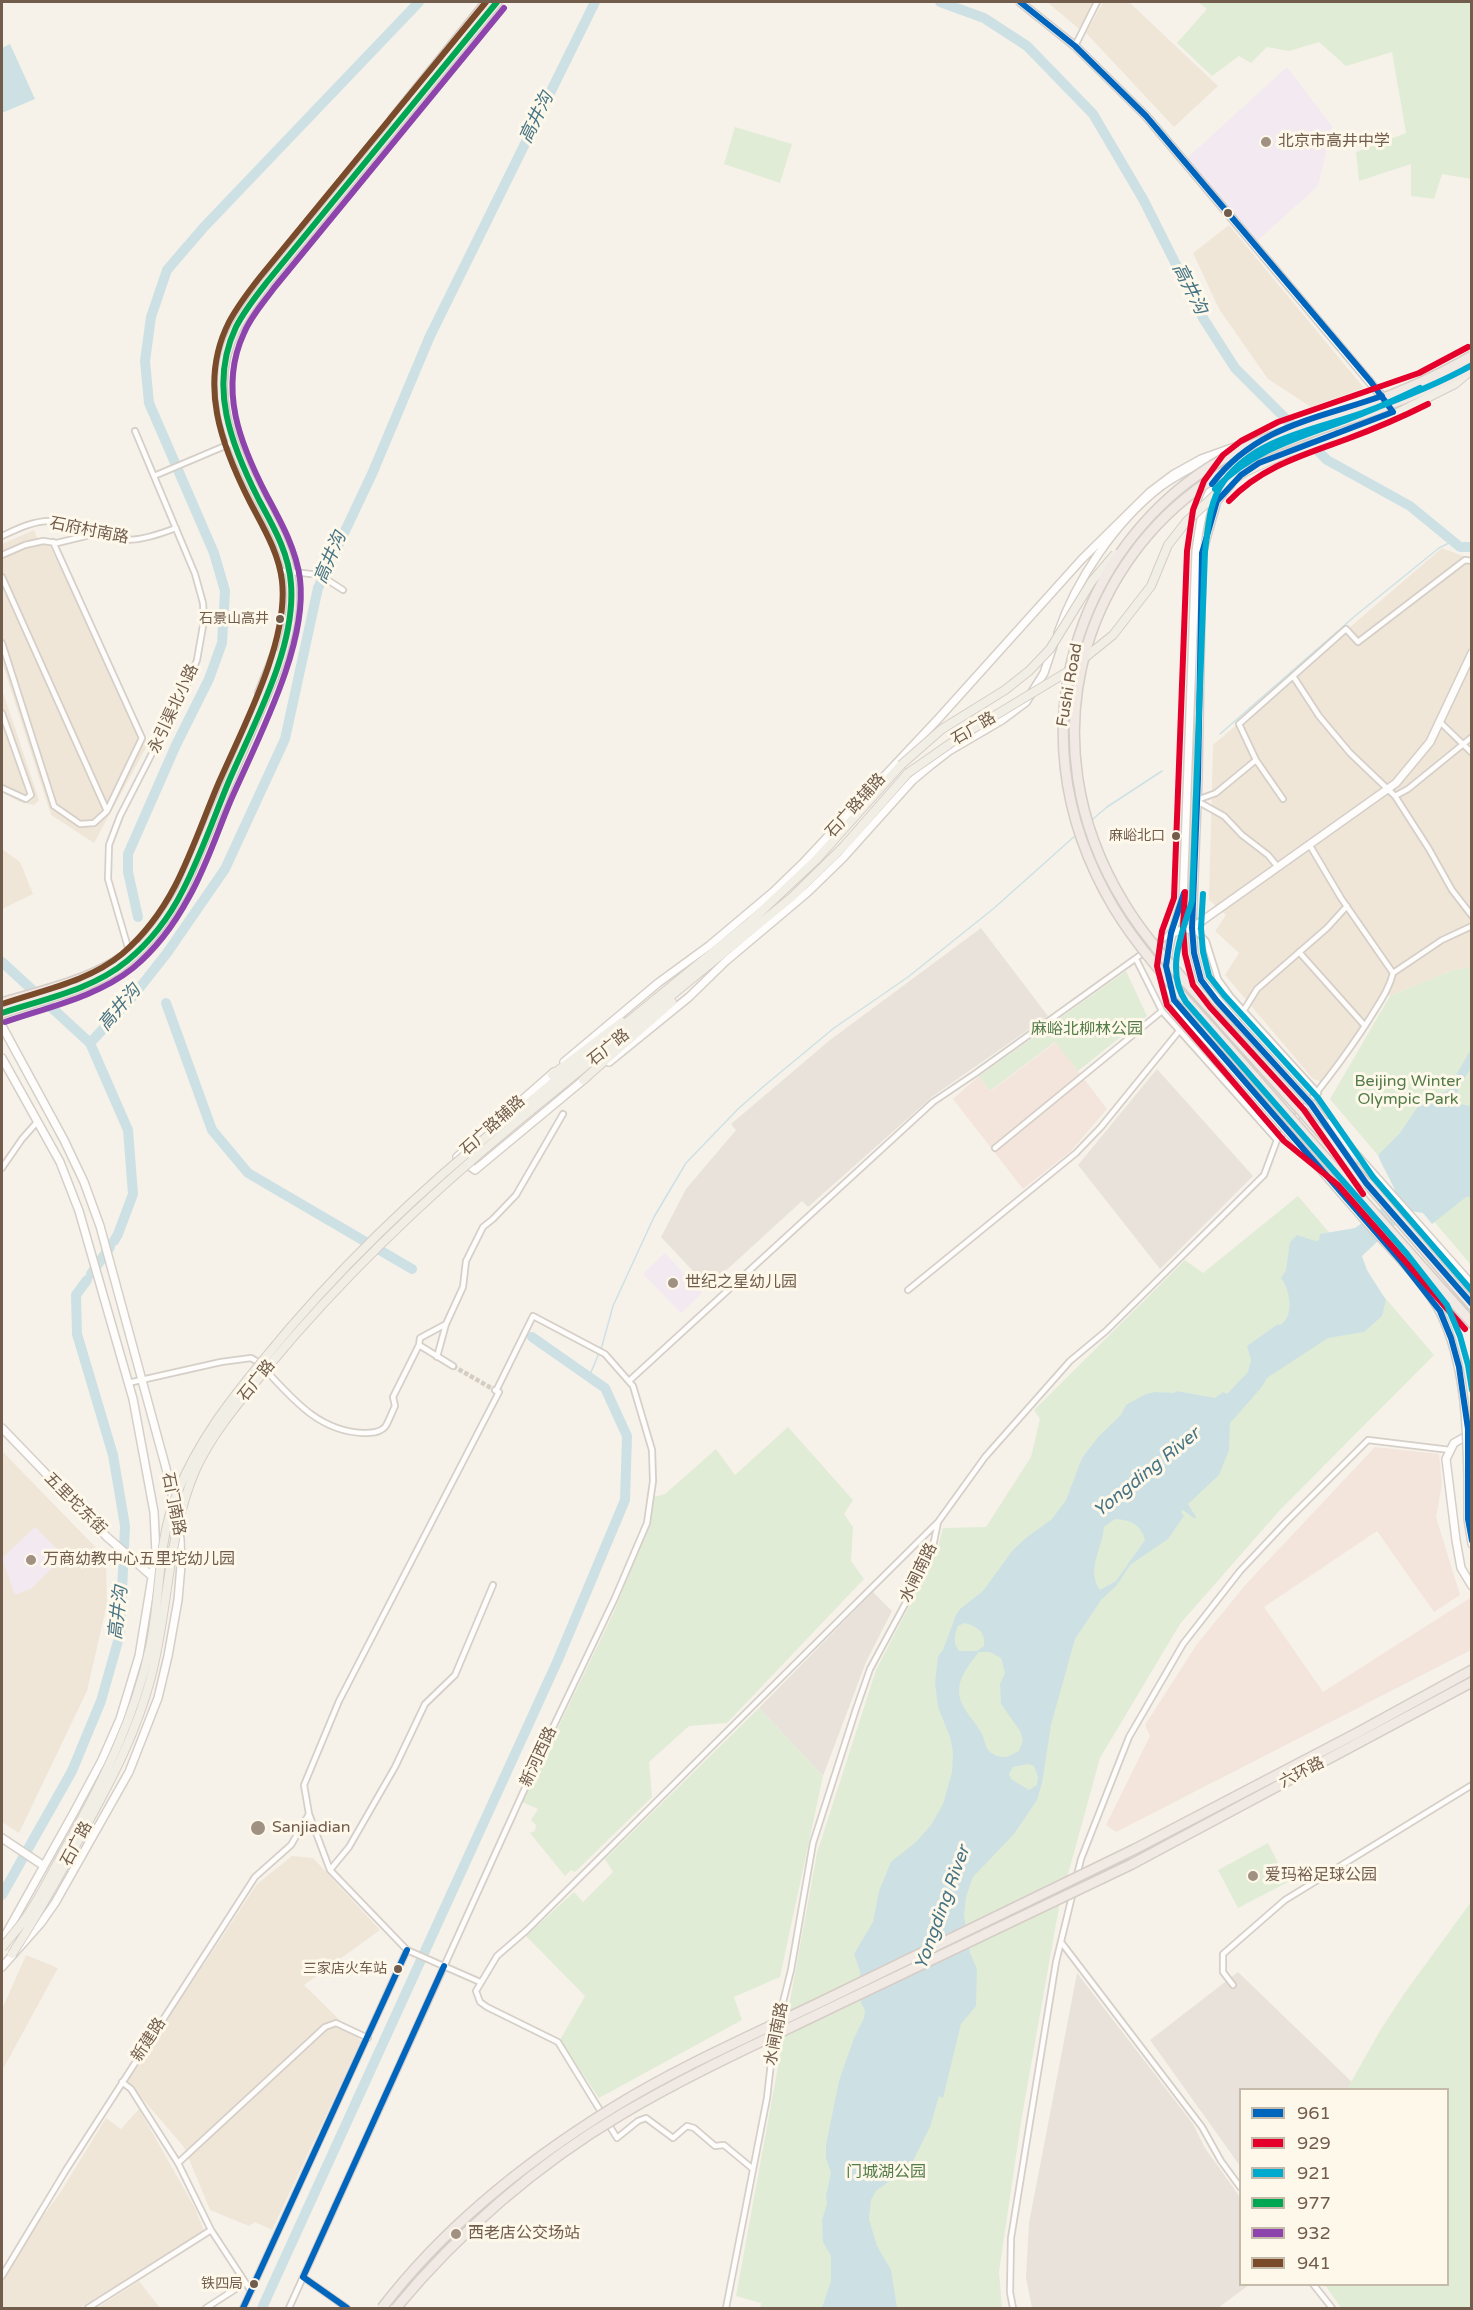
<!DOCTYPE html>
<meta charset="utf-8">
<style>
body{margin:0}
#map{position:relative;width:1473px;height:2310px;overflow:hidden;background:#f6f2ea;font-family:"Varela Round",sans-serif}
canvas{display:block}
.frame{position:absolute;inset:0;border:3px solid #725d4c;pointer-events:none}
.legend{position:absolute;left:1239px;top:2088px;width:210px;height:198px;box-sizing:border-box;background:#fef8eb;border:2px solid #c6baab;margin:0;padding:8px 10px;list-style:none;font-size:18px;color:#725d4c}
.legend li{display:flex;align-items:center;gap:12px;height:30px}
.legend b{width:30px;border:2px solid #c6baab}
</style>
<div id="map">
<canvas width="1473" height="2310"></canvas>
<div class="frame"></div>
<ul class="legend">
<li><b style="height:8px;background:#0065bd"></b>961</li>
<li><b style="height:8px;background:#e4002b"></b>929</li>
<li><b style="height:8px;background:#00a9ce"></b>921</li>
<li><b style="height:8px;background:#00a651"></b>977</li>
<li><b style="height:8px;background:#8e44ad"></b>932</li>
<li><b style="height:8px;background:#7a4b2a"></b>941</li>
</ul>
</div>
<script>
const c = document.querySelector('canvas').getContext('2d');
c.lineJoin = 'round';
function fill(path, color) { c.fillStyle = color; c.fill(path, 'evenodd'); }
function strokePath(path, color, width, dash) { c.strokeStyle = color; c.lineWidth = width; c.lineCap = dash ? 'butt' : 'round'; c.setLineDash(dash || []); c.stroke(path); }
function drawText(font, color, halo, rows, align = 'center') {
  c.font = font + ' "Varela Round","Noto Sans SC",sans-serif'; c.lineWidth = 6; c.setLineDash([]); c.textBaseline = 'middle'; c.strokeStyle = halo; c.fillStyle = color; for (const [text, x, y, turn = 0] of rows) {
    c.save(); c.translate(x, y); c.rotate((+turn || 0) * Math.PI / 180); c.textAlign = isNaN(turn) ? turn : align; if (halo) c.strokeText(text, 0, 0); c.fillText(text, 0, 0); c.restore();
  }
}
fill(new Path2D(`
 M1047 2H1093L1079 29Z
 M1103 2H1129L1218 86 1174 127 1086 33Z
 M1229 225 1364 388 1311 407 1268 379 1219 309 1193 253Z
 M34 530 40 544 49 545 148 744 94 843 51 815 2 662V544Z
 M1442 548 1471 559V967L1453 970 1390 996 1383 993 1323 1082 1313 1079 1225 975 1239 953 1215 931 1226 915 1209 900 1213 745Z
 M2 689 39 800 34 805 20 802 2 792Z
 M2 849 20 862 33 894 2 909Z
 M2 1451 106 1558 107 1604 87 1691 19 1833 2 1822Z
 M292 1856 313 1858 380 1930 304 1985 361 2041 272 2230 255 2222 249 2226 210 2210 184 2147 127 2081 257 1884Z
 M26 1955 58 1968 2 2071V2009Z
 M139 2109 195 2208 204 2231 80 2308H2V2278L12 2258 60 2193 106 2118 121 2129Z
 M139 2281 160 2308H97Z`), '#efe6d8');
fill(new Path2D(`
 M1056 1042 1107 1109 1071 1151 1023 1189 953 1099 979 1076 991 1091Z
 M1375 1447 1439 1454 1442 1484 1436 1517 1460 1595 1434 1612 1377 1531 1264 1607 1323 1692 1470 1598 1471 1650 1116 1832 1106 1825 1150 1736 1145 1725 1197 1644 1247 1583Z`), '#f3e5db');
fill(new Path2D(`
 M981 928 1048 1016 933 1096 808 1207 802 1201 708 1287 661 1237 686 1189 736 1130 731 1124 830 1040Z
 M1157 1069 1253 1176 1160 1269 1078 1165Z
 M873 1592 892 1611 866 1662 823 1776 759 1708Z
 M1238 1972 1352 2082 1347 2089 1240 2090V2166L1150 2040Z
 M1077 1973 1193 2124 1205 2148 1240 2197V2284L1249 2285 1218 2308H1032L1026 2278 1029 2223Z`), '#e8e2db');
fill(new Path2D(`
 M1287 67 1332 126 1318 186 1257 241 1187 158Z
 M665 1253 702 1293 681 1313 643 1274Z
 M35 1527 64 1556 32 1588 15 1595 2 1558Z`), '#f3e9f1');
fill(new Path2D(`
 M1198 2H1471V179L1442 174 1434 199 1411 196V164L1359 181 1356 152 1406 133 1392 52 1346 66 1319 42 1289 51 1267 47 1251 63 1239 56 1212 76 1177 43 1207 9Z
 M735 127 792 144 780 183 724 164Z
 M1471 967V1265L1330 1099 1390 996 1453 970Z
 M1126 971 1147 1016 1078 1071 1055 1042 990 1091 979 1076Z
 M1298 1196 1434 1355 1279 1511 1180 1624 1100 1758 1059 1907 1021 2122 999 2272 1002 2308H760L761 2303 736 2296 817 1853 876 1670 936 1554 943 1528 986 1527 1031 1457 1040 1419 1034 1410 1185 1260 1203 1273Z
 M788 1427 853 1500 844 1514 853 1527 851 1561 864 1579 727 1723 689 1726 649 1762 652 1797 575 1872 571 1870 565 1876 530 1833 535 1831 536 1825 531 1820 538 1809 522 1802 613 1614 650 1523 654 1497 665 1494 716 1449 735 1475Z
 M759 1708 823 1776 780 1977 734 1997 742 2020 599 2098 560 2040 585 1996 526 1936 574 1892 583 1902 613 1872 605 1859Z
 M1268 1843 1288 1882 1238 1908 1218 1870Z
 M1471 1902V2308H1341L1325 2285 1448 2284V2090L1347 2089 1381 2029 1406 1991Z`), '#e1ecd6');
fill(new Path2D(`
 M10 44 35 99 2 113V48Z
 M1471 1049V1068L1458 1089 1457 1099 1460 1104 1471 1106V1197H1466L1432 1224 1423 1213 1410 1211 1362 1256 1367 1270 1386 1300 1382 1316 1364 1332 1328 1338 1267 1378 1261 1388 1230 1423 1229 1450 1219 1475 1188 1504 1196 1517 1195 1519 1183 1510 1181 1512 1184 1516 1168 1539 1130 1565 1117 1585 1101 1600 1075 1639 1051 1725 1042 1783 1037 1800 1014 1834 973 1877 966 1897 964 1915 970 1953 977 1969 976 2006 961 2024 943 2098 939 2096 930 2127 911 2165 876 2191 871 2200 869 2219 877 2246 891 2270 897 2308H822L831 2281V2256L823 2242 822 2220 827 2204 826 2196 831 2173 826 2158V2145L839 2081 854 2038 864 2018 865 2010 861 2003 860 1971 854 1954 873 1922 879 1891 891 1862 916 1842 931 1825 943 1804 952 1772 953 1752 950 1737 938 1707 935 1683 938 1656 943 1650 956 1615 960 1609 983 1591 1013 1550 1026 1538 1052 1519 1066 1500 1082 1458 1099 1436 1121 1415 1126 1405 1146 1394 1155 1392 1174 1393 1176 1391 1215 1398 1223 1392 1227 1394 1248 1372 1251 1360 1247 1346 1278 1324 1280 1325C1295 1317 1290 1289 1281 1278L1286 1270 1290 1242 1297 1235 1315 1241 1319 1240 1320 1234 1355 1228 1397 1197C1392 1180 1384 1171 1378 1155L1400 1133 1421 1102 1447 1091ZM1115 1519C1130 1520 1141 1524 1145 1540L1116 1581 1100 1590C1086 1570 1102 1550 1104 1527ZM964 1623C977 1626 986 1632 984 1646L977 1651H959C953 1643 954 1636 958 1626ZM979 1652H990L1001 1658 1005 1673 1000 1684 1001 1704 1020 1731 1023 1740 1019 1751 1007 1757C1000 1757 994 1756 989 1751 985 1747 985 1740 982 1734 975 1720 958 1707 959 1689 960 1675 971 1662 979 1652ZM1028 1764 1034 1766 1038 1777 1037 1785 1029 1790 1011 1779 1009 1774 1013 1767Z`), '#cde1e5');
strokePath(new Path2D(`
 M1220 734 1355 616 1439 548 1453 541
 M1093 819 1107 807 1162 771
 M589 1377 602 1346 613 1306 654 1217 686 1163 738 1109 764 1086 834 1028 908 977 993 909 1076 835`), '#cde1e5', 1.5);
strokePath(new Path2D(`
 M940 2 984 18 1027 46 1093 114 1143 199 1203 318 1235 368 1327 460 1410 506 1460 547H1472
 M138 917 128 872V854L176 745 209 679 222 643 225 591 214 553 149 403 145 361 151 317 167 270 204 227 419 2
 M2 962 90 1043
 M166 1003 212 1130 248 1173 412 1269
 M114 1241 118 1234 133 1194 128 1130 90 1043 130 1000 167 953 225 869 285 739 318 588 372 474 430 336 595 2
 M91 1274 110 1247
 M2 1895 72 1771 101 1701 120 1634 125 1526 113 1455 77 1334 76 1295 87 1280
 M262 2308 557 1662 625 1500 627 1436 605 1388 532 1337`), '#cde1e5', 10);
strokePath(new Path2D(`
 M453 1366 493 1389`), '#d5cdc2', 4.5, [4.5, 2]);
const street = new Path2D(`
 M1075 46 1097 2
 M154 476 232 443
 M2 536C17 529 33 521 50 521 63 522 75 527 86 531 125 544 139 542 176 528
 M53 542 142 738 107 811
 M2 555 25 545 43 541 57 543 94 534
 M284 571 320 575 343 590
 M2 577 107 811 94 823 80 824 54 806 2 643
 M1293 676 1319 716 1350 753 1395 796 1429 849 1452 890 1472 916
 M2 713 31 795 26 799 2 788
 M1440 722 1472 753
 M1395 796 1408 789 1472 737
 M1283 799 1256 760 1239 724 1346 629 1358 642 1465 560 1472 561
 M1197 800 1216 793 1256 760
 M1197 801 1224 816 1242 835 1268 855 1278 867
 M1193 928 1206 941 1218 979 1231 997 1318 1093
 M129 951 108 879 109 845 120 816 185 689 197 660 204 620 203 603 195 574 135 431
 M1299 952 1365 1026
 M1393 973 1442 940 1472 926
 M1244 1010 1257 989 1327 928 1347 906
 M1277 1140C1311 1101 1342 1062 1370 1018 1379 1003 1389 990 1393 973L1341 898 1309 844
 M995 1148 1162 1011
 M2 1168 22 1139 38 1121
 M908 1290 1076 1153 1101 1127 1179 1031
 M419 1345 453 1366
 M437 1357 446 1324 463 1287 466 1261 483 1227 493 1219 516 1195 563 1114
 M629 1381 933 1102 976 1073 1171 933
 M128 1383 221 1362 251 1358 258 1362C289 1394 315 1431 363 1433 371 1433 379 1433 385 1427 389 1421 392 1412 395 1406L393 1397 419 1345 420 1338 446 1324
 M330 1870 349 1847 395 1767 425 1704 455 1675 493 1585
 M1061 1942 1202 2127 1221 2161 1240 2187
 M480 1982 407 1950 330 1870 309 1814 304 1785 339 1701 499 1392 495 1390
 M1233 1985 1223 1972V1954L1285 1900 1472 1785
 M778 2022 791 1970 813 1843 856 1709 870 1669 931 1556 938 1522 985 1457 1070 1361 1106 1331 1264 1175 1277 1140 1162 1011 1136 959
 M122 2082 131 2089 178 2163 211 2230 251 2291
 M178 2163 325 2027 336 2023 368 2038
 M753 2169 724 2145 715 2146 694 2128 687 2126 673 2138 646 2118 638 2121 617 2138 558 2042 487 2007 480 2002 476 1991 497 1956 527 1930 938 1522
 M2 2276 66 2170 255 1877 291 1845 309 1814
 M303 2277 347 2308
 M1313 2284 1332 2308
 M88 2308 211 2230
 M206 2308 245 2283
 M243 2308 407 1950
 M289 2308 545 1744 614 1600 647 1523 653 1481 652 1450 633 1386 605 1354 533 1316 496 1391
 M726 2308 767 2098 774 2036
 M1013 2308 1010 2292 1011 2238 1056 1962 1081 1859 1129 1737 1183 1644 1240 1571 1286 1522 1368 1440 1450 1450`);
const secondary = new Path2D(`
 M1020 2 1075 46 1146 116 1385 400
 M1340 432 1392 412
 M1231 484 1217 501 1202 553 1198 779 1192 928 1194 953 1201 980 1241 1027
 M1058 633C1076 580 1115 522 1160 487 1172 478 1186 471 1200 463L1206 461 1211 465 1217 476
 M1171 933 1192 928 1396 783 1430 742 1472 653
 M2 1026 64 1140 84 1182 100 1226 170 1483 180 1539 181 1565 178 1600 168 1656 158 1698 129 1772 55 1903 41 1923 2 1967
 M1216 1050C1204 1036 1182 1017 1174 1000 1159 967 1172 931 1183 900L1196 551C1202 509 1205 483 1238 454
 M2 1058 60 1162 79 1211 133 1399 154 1512 156 1553 139 1656 120 1719 102 1760 73 1814 2 1941
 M564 1062 658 983 710 945 773 892 804 862 939 718 1082 559 1150 492 1174 474 1201 459 1254 440
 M609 1062 689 997 726 961 808 892 843 858 913 780 931 765 949 751 1002 720 1026 702 1044 673 1053 646
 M554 1072 457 1157 475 1170 587 1077
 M1328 1123 1472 1285
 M2 1428 107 1537 154 1578
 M1472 1433 1454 1443 1446 1459 1456 1540 1461 1568 1472 1586
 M1468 1479V1519L1472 1544
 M2 1838 44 1866`);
const primary = new Path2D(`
 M552 1075 622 1022
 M583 1080 672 1002
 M512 1116 751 921 817 859 901 765
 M517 1122 792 897 844 846 908 773`);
const highway = new Path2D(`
 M393 119 487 2
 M260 693 275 655
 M2 1003C44 990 103 978 136 946
 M2 1013C38 1000 86 990 118 968 146 948 166 920 183 890L274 676C287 642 297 605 289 568 283 543 270 520 258 497 230 443 206 387 236 328 244 312 256 297 267 282L497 2
 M1311 1104 1352 1163
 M1302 1145 1344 1179 1472 1323
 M1362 1177 1472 1305
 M1135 1849 1357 1733 1472 1670
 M1132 1864 1472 1682`);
strokePath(street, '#d5cfc8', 8);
strokePath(secondary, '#d5cfc8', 10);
strokePath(primary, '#d5cdc6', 10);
strokePath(highway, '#d5cdc6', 12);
strokePath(street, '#fefdfc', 4.5);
strokePath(secondary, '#fefdfc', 7);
strokePath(primary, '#f1eee6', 8);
strokePath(highway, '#f0e9e4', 9);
const secondaryBridge = new Path2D(`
 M1241 1027 1311 1104
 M1216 1050C1268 1108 1318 1167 1369 1225 1391 1250 1427 1285 1441 1314 1465 1365 1467 1423 1468 1479`);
const primaryBridge = new Path2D(`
 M901 765 942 729 1005 690 1029 671 1050 649 1092 581 1115 554
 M908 773 961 736 1067 672 1113 635 1151 586 1168 545 1186 522 1228 483 1245 472 1284 454 1377 423 1455 384 1468 373
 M2 1948C10 1937 20 1927 27 1916 43 1893 55 1866 69 1842 104 1779 135 1717 150 1647 161 1597 157 1541 177 1493 199 1440 228 1403 264 1359 337 1269 422 1188 512 1116
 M12 1954C39 1913 62 1871 85 1828 112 1779 137 1731 151 1677 169 1608 167 1537 195 1471 212 1433 241 1400 267 1368 343 1276 425 1198 517 1122`);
const highwayBridge = new Path2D(`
 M1344 1179C1301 1130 1258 1081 1215 1032 1180 993 1141 953 1114 908 1061 819 1047 719 1084 622 1108 559 1151 505 1208 468 1255 438 1309 424 1362 406 1399 393 1438 376 1472 356
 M1366 1183C1319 1131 1272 1078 1225 1026 1191 986 1151 948 1124 903 1076 825 1061 734 1087 646 1107 580 1149 522 1206 483 1258 447 1319 430 1378 409 1410 397 1441 384 1472 368
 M382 2308C444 2227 528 2160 614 2107 682 2065 757 2033 829 1998 931 1948 1033 1898 1135 1849
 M396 2308C459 2232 537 2164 622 2114 691 2073 765 2040 837 2005 936 1958 1034 1911 1132 1864`);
strokePath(secondaryBridge, '#d5cfc8', 10, []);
strokePath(primaryBridge, '#d5cdc6', 10, []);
strokePath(highwayBridge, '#d5cdc6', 12, []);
strokePath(secondaryBridge, '#fefdfc', 7);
strokePath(primaryBridge, '#f1eee6', 8);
strokePath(highwayBridge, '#f0e9e4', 9);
strokePath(new Path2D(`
 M1020 2 1075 46 1146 116 1371 382 1393 412 1259 463 1241 475 1217 501 1202 553 1198 779 1192 928 1194 953 1201 980 1217 1001 1311 1104 1366 1183 1472 1304
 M1212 484C1256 426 1317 419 1382 396
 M1184 893 1171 933 1166 966 1174 1000 1400 1260 1440 1311 1451 1338 1459 1367 1468 1429V1519L1472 1541
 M303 2277 444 1966
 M303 2277 347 2308
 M243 2308 407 1950`), '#0065bd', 6);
strokePath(new Path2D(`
 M1229 501C1261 467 1303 455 1347 439 1374 429 1402 417 1428 404
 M1185 892 1183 927 1185 954 1193 985 1210 1007 1304 1110 1363 1194
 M1465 1329 1338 1185 1284 1141 1167 1005 1157 966 1162 931 1174 898 1187 551 1193 510 1204 481 1223 455 1241 441 1278 422 1419 373 1468 347`), '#e4002b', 6);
strokePath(new Path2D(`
 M1472 365C1436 385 1400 399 1362 413 1314 430 1256 438 1224 481 1209 501 1208 528 1205 552L1192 901C1182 933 1165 971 1186 1002L1407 1254 1447 1305 1460 1336 1468 1365 1472 1390
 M1215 489C1251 451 1297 438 1344 421 1370 411 1395 400 1420 388
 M1203 894 1201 928 1203 952 1209 976 1224 995 1318 1098 1373 1177 1472 1291`), '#00a9ce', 6);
strokePath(new Path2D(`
 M2 1013C44 999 92 990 127 961 150 942 170 916 183 890 201 855 214 817 229 781 254 723 296 648 291 584 289 553 273 526 259 500 231 445 208 386 236 327 244 311 256 296 267 282L497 2`), '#00a651', 6);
strokePath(new Path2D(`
 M5 1022C48 1007 97 997 133 968 157 948 175 923 189 897 206 867 217 833 230 802 257 740 308 646 300 579 296 549 281 522 267 496 240 444 218 389 244 333 251 316 264 302 274 288L504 8`), '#8e44ad', 6);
strokePath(new Path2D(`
 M2 1004C42 990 88 982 122 954 143 936 162 911 175 886 192 853 204 817 219 782 243 727 289 642 282 581 279 553 263 527 250 502 221 445 198 383 229 322 238 305 249 291 260 277L486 2`), '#7a4b2a', 6);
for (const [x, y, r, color] of [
 [1266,142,6,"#a09183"],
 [1228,213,5,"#725d4c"],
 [280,619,5,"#725d4c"],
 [1176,836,5,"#725d4c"],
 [673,1283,6,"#a09183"],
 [31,1560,6,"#a09183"],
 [258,1828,8,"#a09183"],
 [1253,1876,6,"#a09183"],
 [398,1969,5,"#725d4c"],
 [456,2234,6,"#a09183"],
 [254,2284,5,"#725d4c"]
]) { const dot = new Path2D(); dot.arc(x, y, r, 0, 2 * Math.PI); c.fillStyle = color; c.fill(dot); strokePath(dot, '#fef8eb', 2); }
drawText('14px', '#725d4c', '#fef8eb', [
 ["石景山高井",269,619],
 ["麻峪北口",1165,836],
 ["三家店火车站",387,1969],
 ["铁四局",243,2284]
], 'right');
drawText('16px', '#725d4c', '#fef8eb', [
 ["北京市高井中学",1278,142],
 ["世纪之星幼儿园",685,1283],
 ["万商幼教中心五里坨幼儿园",43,1560],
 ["Sanjiadian",272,1828],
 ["爱玛裕足球公园",1265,1876],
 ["西老店公交场站",468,2234]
], 'left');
drawText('16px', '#725d4c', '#fef8eb', [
 ["石府村南路",89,531,11],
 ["Fushi Road",1070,685,-80],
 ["永引渠北小路",174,709,-65],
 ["石广路",974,729,-31],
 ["石广路辅路",856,806,-48],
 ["石广路",609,1048,-39],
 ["石广路辅路",493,1126,-42],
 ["石广路",257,1381,-51],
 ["五里坨东街",75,1504,45],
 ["石门南路",173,1504,79],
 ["水闸南路",919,1573,-64],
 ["新河西路",539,1757,-65],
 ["六环路",1302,1773,-27],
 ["石广路",77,1844,-62],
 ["水闸南路",777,2034,-79],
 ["新建路",149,2040,-57]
]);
drawText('16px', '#537c48', '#fef8eb', [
 ["麻峪北柳林公园",1087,1030],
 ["Beijing Winter",1408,1082],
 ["Olympic Park",1408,1100],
 ["门城湖公园",886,2173]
]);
drawText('italic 18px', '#477484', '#fef8eb', [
 ["高井沟",537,118,-64],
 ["高井沟",1189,289,63],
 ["高井沟",331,558,-67],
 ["高井沟",120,1008,-50],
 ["Yongding River",1147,1473,-39],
 ["高井沟",119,1613,-84],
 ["Yongding River",943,1908,-70]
]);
</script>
